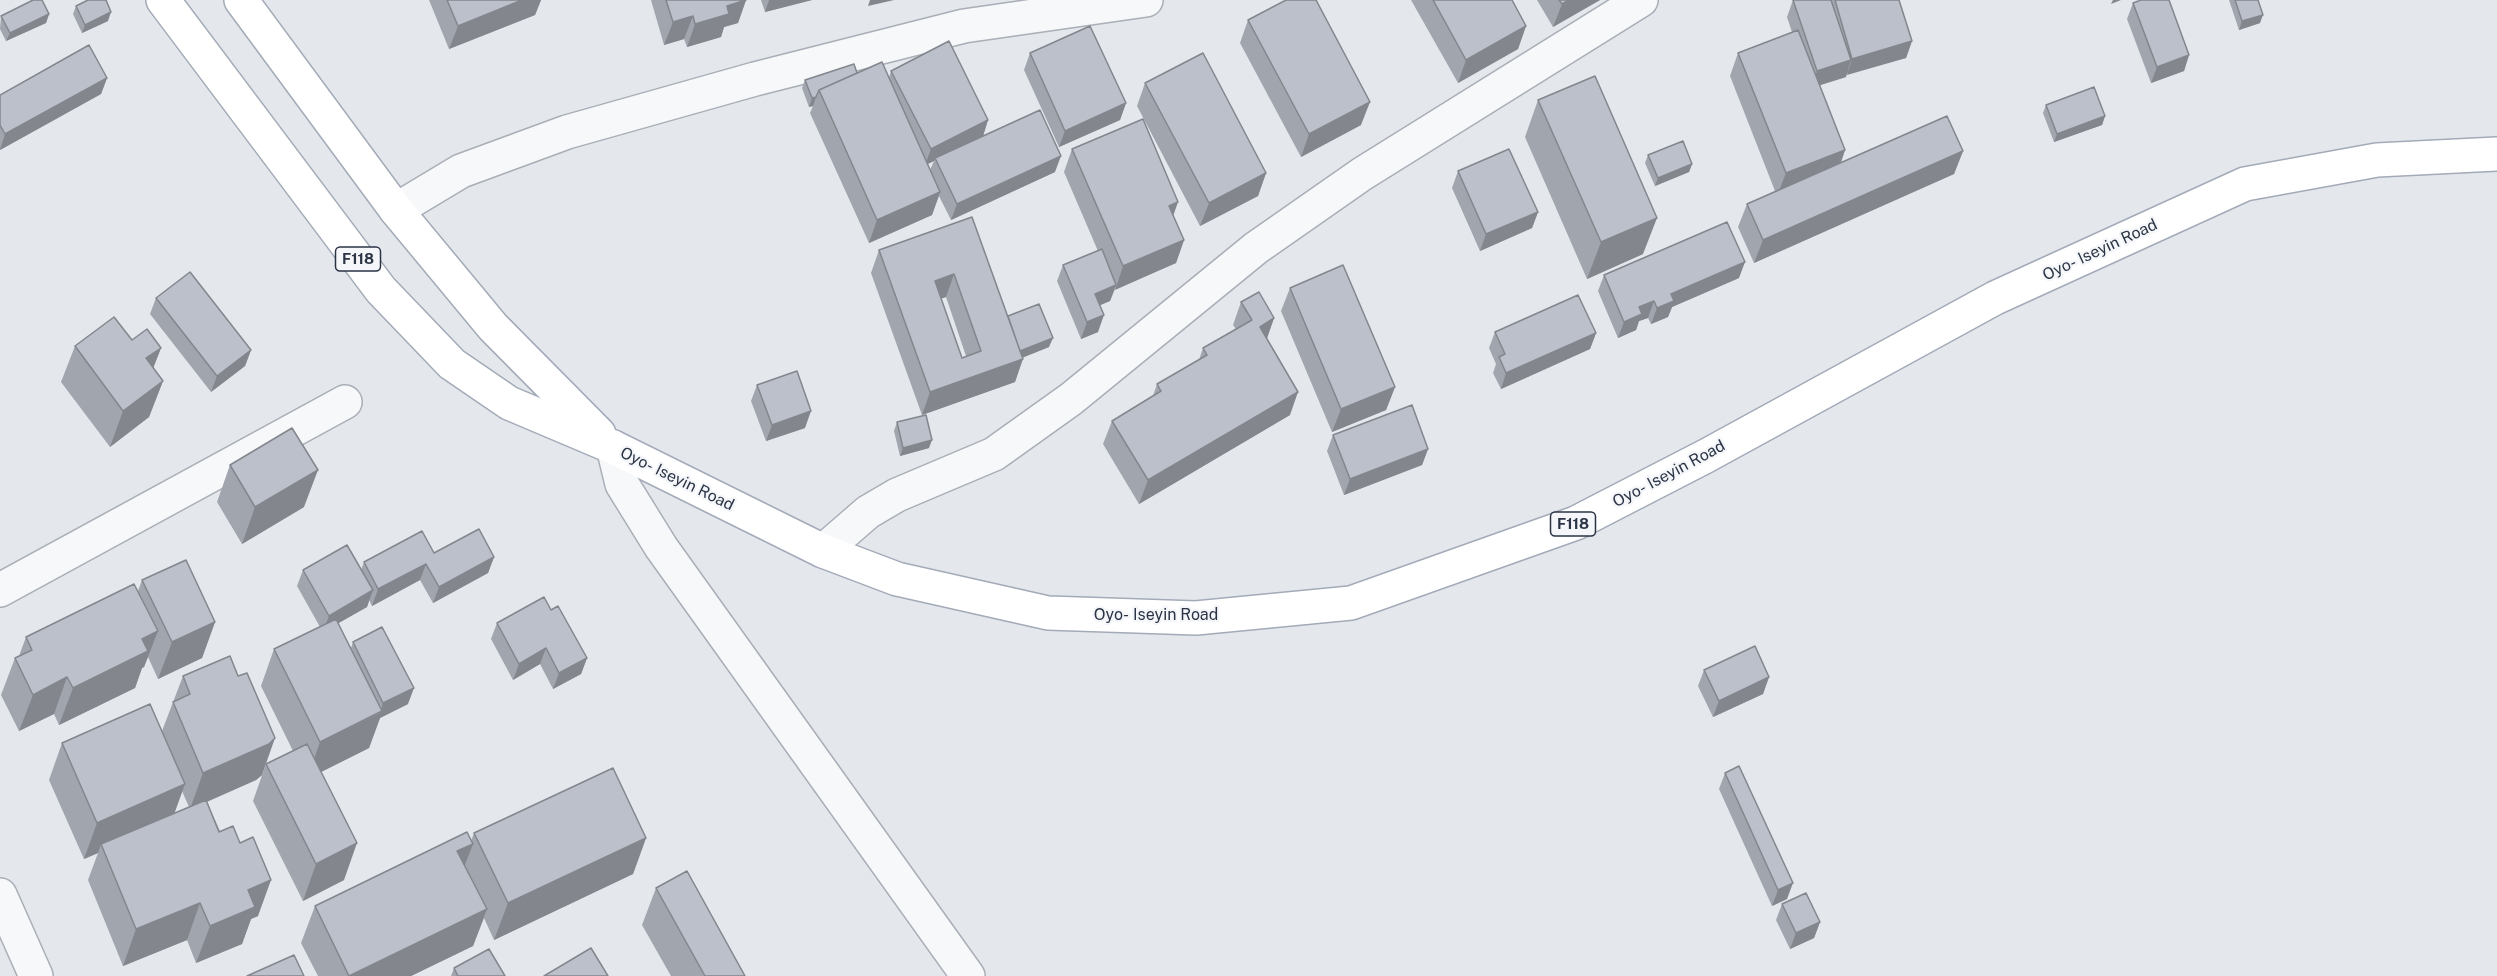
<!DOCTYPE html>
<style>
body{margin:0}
canvas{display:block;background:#e4e7ec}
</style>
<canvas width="2497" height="976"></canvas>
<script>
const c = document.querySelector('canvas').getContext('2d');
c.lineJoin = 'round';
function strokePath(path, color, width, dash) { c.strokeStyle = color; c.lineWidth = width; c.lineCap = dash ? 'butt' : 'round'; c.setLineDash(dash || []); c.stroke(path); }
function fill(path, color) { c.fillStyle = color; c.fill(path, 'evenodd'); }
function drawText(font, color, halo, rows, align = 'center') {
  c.font = font + ' "Public Sans",sans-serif'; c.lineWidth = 4.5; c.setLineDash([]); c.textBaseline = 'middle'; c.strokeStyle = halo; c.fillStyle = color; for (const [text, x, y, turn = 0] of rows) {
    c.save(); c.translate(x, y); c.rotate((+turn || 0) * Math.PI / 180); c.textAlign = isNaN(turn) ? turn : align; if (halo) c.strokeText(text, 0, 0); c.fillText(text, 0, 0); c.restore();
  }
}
const minor = new Path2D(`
 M396 210 461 171 567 132 755 79 964 26 1146 0
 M823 551 868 512 897 495 994 454 1071 399 1256 248 1362 174 1641 0
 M0 590 345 402
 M0 895 36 976`);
const tertiary = new Path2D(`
 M613 447 622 484 661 547 968 976`);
const primary = new Path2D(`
 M163 0 381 290 452 364 509 403 613 447 823 551 897 579 1048 613 1196 618 1351 603 1576 523 1706 456 1995 298 2245 184 2377 160 2497 154
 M241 0 396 210 493 327 599 434`);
strokePath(minor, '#a9aeb7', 36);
strokePath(tertiary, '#a9aeb7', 36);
strokePath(primary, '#a3abb8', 36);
strokePath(minor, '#f7f8fa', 33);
strokePath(tertiary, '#f7f8fa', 33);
strokePath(primary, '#fff', 33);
fill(new Path2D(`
 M429 0H541L535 15 449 49Z
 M651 0H746L738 23 724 27 721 37 687 47 684 39 664 45Z
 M761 0H812L765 12Z
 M1411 0H1512L1526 26 1518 49 1458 83Z
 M1537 0H1600L1553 27Z
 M1793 0H1899L1912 41 1906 58 1846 74V77L1820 85 1845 150 1841 163 1963 151 1954 174 1754 263 1738 227 1747 204 1775 191 1730 76 1738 53 1792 32 1787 17Z
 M2229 0H2258L2260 23 2239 30Z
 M2133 3 2189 55 2184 71 2151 83 2127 19Z
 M76 6 108 21 82 33 73 14Z
 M49 14 46 23 6 41 0 29 1 16Z
 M1248 20 1361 125 1301 157 1240 43Z
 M1030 53 1126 103 1120 120 1059 147 1024 70Z
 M891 71 988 120 983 136 1055 172 951 220 939 196 932 215 869 243 810 113 813 106 809 107 802 88 805 80 857 73 889 78ZM934 161 930 170 928 164Z
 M107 78 101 94 0 150V95Z
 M1145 83 1266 173 1258 196 1200 226 1137 106Z
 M1538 100 1643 254 1587 279 1525 137Z
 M2046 105 2105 116 2102 125 2054 142 2043 113Z
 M1072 149 1173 215 1184 240 1176 263 1115 289 1110 301 1100 305 1098 332 1081 339 1057 281 1063 265 1098 251 1064 172Z
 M1648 155 1692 164 1689 172 1655 186 1645 163Z
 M1458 171 1538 212 1532 228 1480 251 1452 188Z
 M972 217 1008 316 1049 347 1023 357 1015 382 922 415 871 273 879 250ZM946 297 966 356 962 358 941 298Z
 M1604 275 1739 278 1672 307 1668 317 1651 324 1648 318 1639 321 1636 330 1618 338 1598 291Z
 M1290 288 1395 387 1386 410 1332 432 1281 311Z
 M156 298 251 350 245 366 211 392 150 314Z
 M1241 302 1274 318 1267 338 1290 415 1139 504 1103 444 1112 421 1153 396 1157 384 1199 360 1203 348 1236 329 1233 325Z
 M1495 332 1596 333 1590 349 1501 389 1493 373 1496 364 1489 348Z
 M132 340 161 348 153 368 163 381 149 417 110 447 61 382 75 346Z
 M757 385 805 428 766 441 751 401Z
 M897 422 929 448 900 456 894 431Z
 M1333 435 1428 449 1422 465 1344 495 1327 451Z
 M230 465 304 507 242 544 217 502Z
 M434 553 494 557 488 573 433 603 420 580 372 606 369 600 367 607 338 623 351 648 353 642 408 704 380 718 369 748 321 772 344 880 303 901 253 801 266 764 293 751 261 686 274 649 320 627 297 586 303 570H361L364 562Z
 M142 580 215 622 202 658 158 679 148 657 144 667 142 668 135 688 59 725 54 714 19 731 1 695 15 658 19 656 26 637 138 591Z
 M551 610 587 658 581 674 553 689 540 664 513 680 491 639 497 623Z
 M1704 670 1769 677 1763 694 1713 717 1698 686Z
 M183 676 262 775 256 780 207 802 258 916 251 919 242 944 196 963 187 940 123 966 88 880 98 853 84 859 49 780 62 743 162 731ZM182 791 189 807 174 813Z
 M1725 773 1787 899 1772 906 1719 789Z
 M474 833 646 838 633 874 494 940 484 918 473 946 411 976H318L301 943 315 906 471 841Z
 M656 888 745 976H671L642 925Z
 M1782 904 1820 922 1814 938 1790 949 1776 920Z
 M454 968 505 976H451Z`), '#a1a5ae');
fill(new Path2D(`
 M522 0H541L535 15 449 49 458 26Z
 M746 0 738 23 724 27 721 37 687 47 695 24 727 6Z
 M769 0H812L765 12Z
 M870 0H894L868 6Z
 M1569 0H1600L1553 27 1562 4Z
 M2113 0H2121L2111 4Z
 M111 12 108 21 82 33 85 25Z
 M49 14 46 23 6 41 10 33Z
 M2263 15 2260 23 2239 30 2242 21Z
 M693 16 684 39 664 45 673 22Z
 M1526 26 1518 49 1458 83 1466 60Z
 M1912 41 1906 58 1847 75 1852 59Z
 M2189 55 2184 71 2151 83 2157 67Z
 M1851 60 1846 77 1811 88 1817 71Z
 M107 78 101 94 0 150 5 134Z
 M816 97 813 106 809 107 812 98Z
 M1370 102 1361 125 1301 157 1309 134Z
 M1126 103 1120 120 1059 147 1065 131Z
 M2105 116 2102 125 2054 142 2057 134Z
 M988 120 983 136 935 158 934 161 925 165 931 149Z
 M1845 150 1837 173 1777 196 1786 173Z
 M1963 151 1954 174 1754 263 1763 240Z
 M1061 156 1055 172 951 220 957 204Z
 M1692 164 1689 172 1655 186 1658 178Z
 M1266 173 1258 196 1200 226 1209 203Z
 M940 192 932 215 869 243 877 220Z
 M1178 202 1170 225 1169 206Z
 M1538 212 1532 228 1480 251 1486 234Z
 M1657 218 1643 254 1587 279 1601 242Z
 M1184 240 1176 263 1115 290 1123 266Z
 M1745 262 1739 278 1672 307 1668 317 1651 324 1657 308 1671 294Z
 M954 274 946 297 926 304 935 281Z
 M1116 285 1110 301 1089 310 1095 294Z
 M1654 301 1648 318 1639 321 1636 330 1618 338 1624 322 1639 307Z
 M1104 315 1098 332 1081 339 1087 322Z
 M1274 318 1266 341 1260 327Z
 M1596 333 1590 349 1501 389 1506 373Z
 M1053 338 1049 347 1012 362 1015 353Z
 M161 348 147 384 146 358Z
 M251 350 245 366 211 392 217 376Z
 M1023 359 1015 382 922 415 930 392Z
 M163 381 149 417 110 447 123 411Z
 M1395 387 1386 410 1332 432 1341 409Z
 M1298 392 1290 415 1139 504 1148 480Z
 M811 411 805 428 766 441 772 425Z
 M932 440 929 448 900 456 903 448Z
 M1428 449 1422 465 1344 495 1350 479Z
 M318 470 304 507 242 544 255 507Z
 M494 557 488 573 433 603 439 587Z
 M426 564 420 580 372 606 378 589Z
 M373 590 367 607 323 632 329 616Z
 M215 622 202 658 158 679 172 642Z
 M158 631 144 667 142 668 135 688 59 725 73 688 142 639Z
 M546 648 540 664 513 680 519 664Z
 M587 658 581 674 553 689 559 673Z
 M67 677 54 714 19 731 33 695Z
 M1769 677 1763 694 1713 717 1719 701Z
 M414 688 408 704 380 718 369 748 307 779 320 742 380 713 383 703Z
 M275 738 262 775 256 780 190 809 203 773Z
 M185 784 172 820 101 844 98 853 84 859 97 823Z
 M646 838 633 874 494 940 508 903Z
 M357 843 344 880 303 901 316 864Z
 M473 844 459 880 457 851Z
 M271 880 258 916 251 919 242 944 196 963 210 926 248 890Z
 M1793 883 1787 899 1772 906 1778 890Z
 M200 903 187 940 123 966 136 929Z
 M487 909 473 946 411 976H349Z
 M1820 922 1814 938 1790 949 1796 933Z`), '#83868d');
const building = new Path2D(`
 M33 0H42L49 14 10 33 1 16Z
 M88 0H106L111 12 85 25 76 6Z
 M447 0H522L458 26Z
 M666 0H746L727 6 729 14 695 24 693 16 673 22Z
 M1286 0H1316L1370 102 1309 134 1248 20Z
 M1433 0H1512L1526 26 1466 60Z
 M1559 0H1569L1562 4Z
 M1793 0H1831L1851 60 1817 71Z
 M1835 0H1899L1912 41 1852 59Z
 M2141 0H2169L2189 55 2157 67 2133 3Z
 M2235 0H2258L2263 15 2242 21Z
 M1090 26 1126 103 1065 131 1030 53Z
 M1798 30 1845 150 1786 173 1738 53Z
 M949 41 988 120 931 149 891 71Z
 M89 45 107 78 5 134 0 125V95Z
 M1203 53 1266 173 1209 203 1145 83Z
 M882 62 940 192 877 220 819 90Z
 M854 64 857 73 819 90 816 97 812 98 805 80Z
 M1595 76 1657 218 1601 242 1538 100Z
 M2094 87 2105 116 2057 134 2046 105Z
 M1040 110 1061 156 957 204 935 158Z
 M1947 116 1963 151 1763 240 1747 204Z
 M1143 119 1178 202 1169 206 1184 240 1123 266 1072 149Z
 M1683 141 1692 164 1658 178 1648 155Z
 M1509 149 1538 212 1486 234 1458 171Z
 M972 217 1023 359 930 392 879 250ZM954 274 981 351 962 358 935 281Z
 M1727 222 1745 262 1671 294 1674 301 1657 308 1654 301 1639 307 1642 314 1624 322 1604 275Z
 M1102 249 1116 285 1095 294 1104 315 1087 322 1063 265Z
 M1343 265 1395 387 1341 409 1290 288Z
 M190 272 251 350 217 376 156 298Z
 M1259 292 1274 318 1260 327 1298 392 1148 480 1112 421 1161 391 1157 384 1207 355 1203 348 1252 320 1241 302Z
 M1578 295 1596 333 1506 373 1499 357 1505 354 1495 332Z
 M1039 304 1053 338 1020 351 1008 316Z
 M114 317 132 340 147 329 161 348 146 358 163 381 123 411 75 346Z
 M797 371 811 411 772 425 757 385Z
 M1412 405 1428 449 1350 479 1333 435Z
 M926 415 932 440 903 448 897 422Z
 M292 428 318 470 255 507 230 465Z
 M479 529 494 557 439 587 426 564 378 589 364 562 422 531 434 553Z
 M347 545 373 590 329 616 303 570Z
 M186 560 215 622 172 642 142 580Z
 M134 584 158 631 142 639 148 651 73 688 67 677 33 695 15 658 32 650 26 637Z
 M544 597 551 610 558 606 587 658 559 673 546 648 519 664 497 623Z
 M336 619 382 711 320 742 274 649Z
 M382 627 414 688 383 703 353 642Z
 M1755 646 1769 677 1719 701 1704 670Z
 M230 656 238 676 247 673 275 738 269 744 203 773 173 702 190 694 183 676Z
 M150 704 185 784 97 823 62 743Z
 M307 744 357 843 316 864 266 764Z
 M1739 766 1793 883 1778 890 1725 773Z
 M613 768 646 838 508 903 474 833Z
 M206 800 219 832 233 826 240 843 253 837 271 880 248 890 255 907 210 926 200 903 136 929 101 844Z
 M467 832 473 844 457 851 487 909 349 976 315 906Z
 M687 871 745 976H705L656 888Z
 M1806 893 1820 922 1796 933 1782 904Z
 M591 948 608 976H544Z
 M489 949 505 976H458L454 968Z
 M294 955 304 976H247Z`);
fill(building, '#bbc0ca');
strokePath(building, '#83868d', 1.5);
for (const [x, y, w] of [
 [358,259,45],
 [1573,524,45]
]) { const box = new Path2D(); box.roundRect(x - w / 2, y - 12, w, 24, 4.5); c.fillStyle = '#f4f6f9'; c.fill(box); strokePath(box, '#2b3445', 1.5); }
drawText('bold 15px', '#2b3445', null, [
 ["F118",358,259],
 ["F118",1573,524]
]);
drawText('16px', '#2b3445', '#f4f6f9', [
 ["Oyo- Iseyin Road",2100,250,-25],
 ["Oyo- Iseyin Road",1669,474,-28],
 ["Oyo- Iseyin Road",677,479,26],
 ["Oyo- Iseyin Road",1156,615]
]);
</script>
